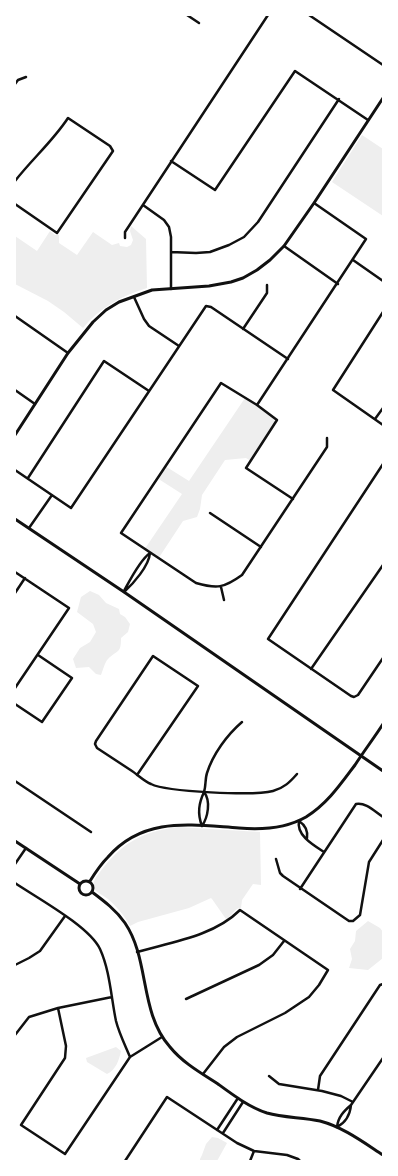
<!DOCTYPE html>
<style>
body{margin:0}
#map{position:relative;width:398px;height:1176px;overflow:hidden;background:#fff;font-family:"Zilla Slab",serif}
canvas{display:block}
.frame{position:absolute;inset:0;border:16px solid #fff;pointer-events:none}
</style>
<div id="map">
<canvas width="398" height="1176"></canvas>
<div class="frame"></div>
</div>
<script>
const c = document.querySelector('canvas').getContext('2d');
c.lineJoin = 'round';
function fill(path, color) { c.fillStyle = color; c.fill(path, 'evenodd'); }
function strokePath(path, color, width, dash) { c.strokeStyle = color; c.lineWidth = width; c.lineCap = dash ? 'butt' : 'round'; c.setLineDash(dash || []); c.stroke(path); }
fill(new Path2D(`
 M362 135 383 149V216L332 182Z
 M131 226 146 239 147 288C123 295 99 308 83 328L64 312 48 301 15 284V236L37 251 50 231 55 235H59V243L77 255 93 232 112 245 119 243 120 246 127 247 131 245 133 240 130 231Z
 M245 398 277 420 251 461 246 458 225 460 202 495 200 509 197 517 183 521 158 559 144 550 182 494 157 478 165 466 189 481Z
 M90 591 99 595 106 603 119 609 120 614 125 617 130 624 128 632 121 638C121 654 118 649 108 659 105 662 103 670 101 675L96 674 89 667 76 668 73 659 80 648 90 642 96 632 93 624 77 612 81 597Z
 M178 827 260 832 261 885 253 884 242 900 241 908C234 908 232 916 226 919L212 899 211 898 189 908 138 922 130 926C124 915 117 907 108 899 104 896 98 893 95 890 91 883 96 877 100 872 122 843 141 832 178 827Z
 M368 921 380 928 383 932V958L368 970 349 968 352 959 350 949 355 941 356 931Z
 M116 1047 121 1051C119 1060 116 1070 107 1074L87 1062 86 1058Z
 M212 1137 218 1138 227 1143 217 1161H200V1159L202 1155 206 1144Z`), '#eee');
strokePath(new Path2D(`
 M187 15 199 23
 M309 15 383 65
 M15 84 18 80 26 77
 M171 161 215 190 295 71 368 120
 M15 181C32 159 53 141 68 118L110 146 113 151 57 233 15 204
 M143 205 164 220 169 227 171 237V289
 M125 238V232L268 15
 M284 246 338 284
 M171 252 196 253 210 252 229 245 244 237 258 222 339 99
 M353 260 383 281
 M134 297 144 319 149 326 179 346
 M383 312 333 390 383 425
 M15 316 68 353
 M243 329 267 293V285
 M15 390 35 404
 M257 405 366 239 314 203
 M375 419 383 408
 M383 464 268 639 351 696 354 697 358 695 383 658
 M15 470 71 508 206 306 211 307 288 359
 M28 478 104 361 149 391
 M293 499 246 468 277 420 257 405 221 383 121 533 196 583C217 589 224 588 242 575L327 447V438
 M210 513 261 547
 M29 528 52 495
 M15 572 69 608 15 688
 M221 587 224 600
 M124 591C130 580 140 560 150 553
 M124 592C133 584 149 566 150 553
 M15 593 25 578
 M311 669 383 565
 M15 704 42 722 72 678 38 655
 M137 775 198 686 153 656 96 741 95 744 97 748C109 756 120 763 132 771 138 775 144 781 151 784 167 792 254 796 273 791 284 788 290 782 297 774
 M15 781 91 832
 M299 821C296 835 313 845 324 852
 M299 821C305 825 308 831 307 838
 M202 826C197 813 199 803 204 792 206 786 205 779 207 773 213 754 227 735 242 722
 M202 826C208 817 211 801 204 792
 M276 859 280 873 283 876 349 921H353L360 915 369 862 383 840
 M15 864 26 848
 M15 883C37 898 89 926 100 949 110 971 111 997 116 1021 119 1033 125 1045 130 1057
 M300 889 356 804C366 802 375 812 383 817
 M137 952C172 942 214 936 240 910L328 970 319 985 309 997 285 1013 237 1037 224 1047 203 1074
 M15 965 29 958 40 951 65 916
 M186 999 259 965 273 955 284 941
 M58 1008 66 1046 65 1058 21 1125 65 1154 130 1057 162 1037
 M15 1035 29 1017 58 1008 112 997
 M269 1076 279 1084 322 1091 341 1096 353 1102
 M318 1090 320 1076 380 985 383 984
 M337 1127C338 1117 344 1111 351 1105L383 1058
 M337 1127C345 1123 350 1115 351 1105
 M217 1130 238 1098
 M223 1133 243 1102
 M125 1161 167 1097 237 1143 254 1151 287 1155 298 1159 300 1161
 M250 1161 254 1151`), '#111', 2.5);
strokePath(new Path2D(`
 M15 435 68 353 93 322 106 310 119 302 152 290 209 286 231 282 243 278 257 270 270 260 284 246 314 203 383 98
 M15 841 80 884
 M79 888a7 7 0 1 1 14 0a7 7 0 1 1-14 0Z
 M90 881C95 873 101 864 108 857 144 816 191 825 239 828 262 830 285 829 306 817 327 804 340 785 355 765 364 751 374 738 383 724
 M92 892C104 901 116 910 125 923 150 960 139 1012 170 1047 183 1063 201 1073 218 1084 233 1095 249 1107 267 1113 284 1118 302 1117 320 1121 343 1127 363 1142 383 1155`), '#111', 3);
strokePath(new Path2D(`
 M15 519 124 592 383 771`), '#111', 3);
</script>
